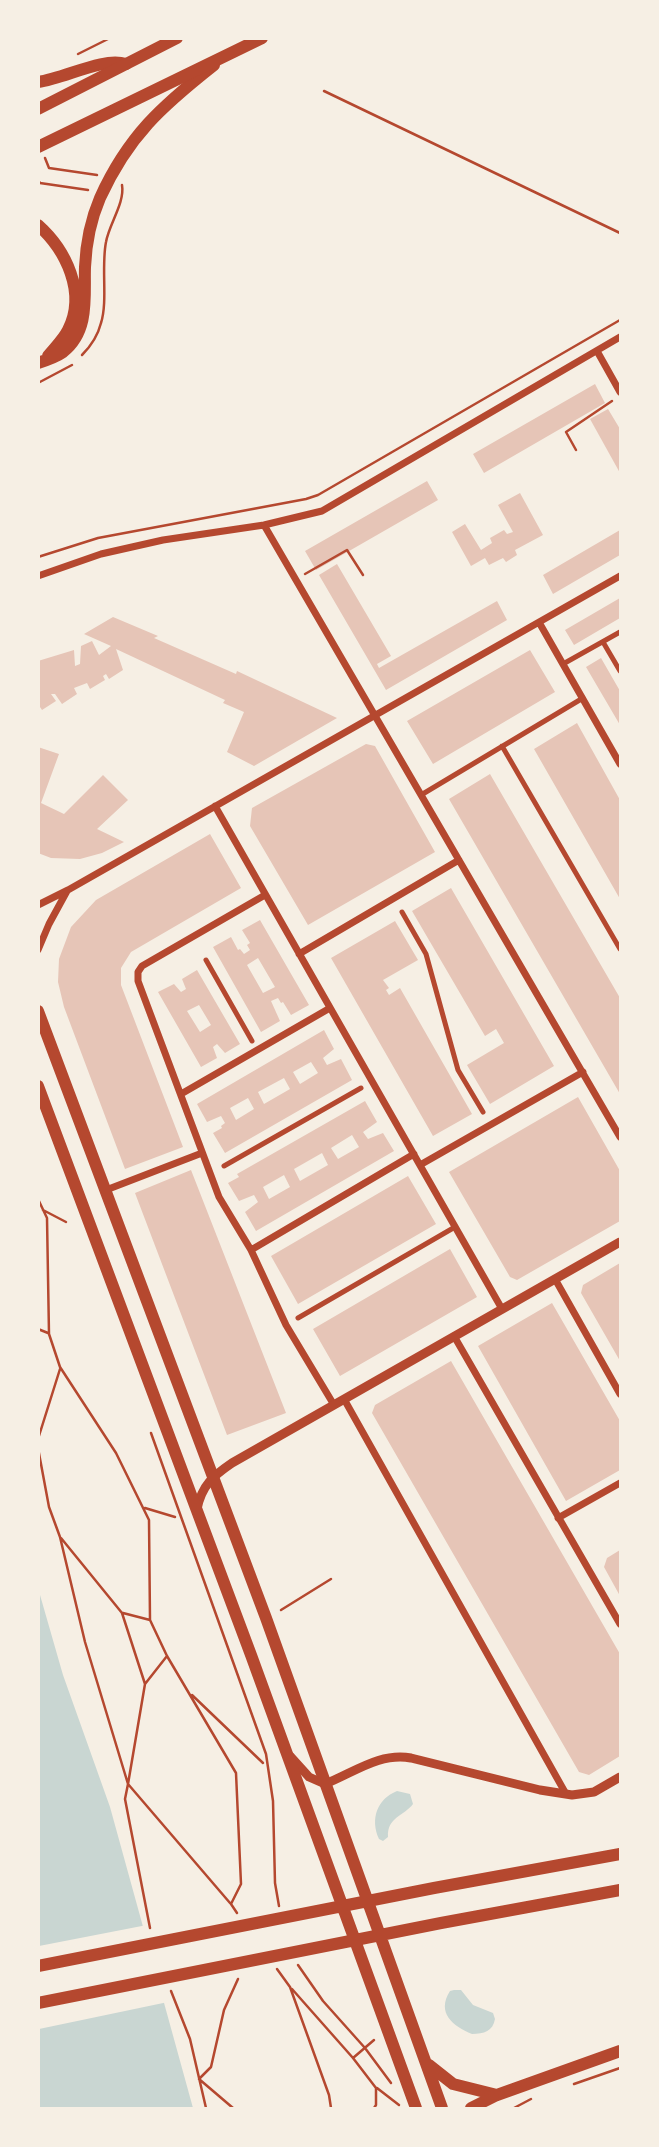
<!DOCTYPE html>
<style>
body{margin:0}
#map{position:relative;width:659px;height:2147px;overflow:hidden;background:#f6efe4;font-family:Helvetica,sans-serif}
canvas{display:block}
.frame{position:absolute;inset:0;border:40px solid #f6efe4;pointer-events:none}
</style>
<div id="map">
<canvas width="659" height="2147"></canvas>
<div class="frame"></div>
</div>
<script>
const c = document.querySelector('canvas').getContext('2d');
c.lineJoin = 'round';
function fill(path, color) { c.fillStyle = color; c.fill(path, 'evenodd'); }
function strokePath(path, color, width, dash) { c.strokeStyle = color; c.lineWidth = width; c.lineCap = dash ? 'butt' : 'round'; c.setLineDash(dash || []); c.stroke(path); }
fill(new Path2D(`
 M38 1588 63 1675 110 1807 193 2108H39Z
 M397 1791 410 1794 413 1804C404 1816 387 1817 388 1837L383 1841 379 1839C370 1819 377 1799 397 1791Z
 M454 1990H461L473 2005 493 2013 495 2019C493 2031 484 2034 472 2034 453 2026 436 2013 450 1991Z`), '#c9d6d2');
fill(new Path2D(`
 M147 1925 168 2002 39 2029V1946Z`), '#f6efe4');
fill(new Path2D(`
 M595 384 605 403 484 473 473 454Z
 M608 409 620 429V473L590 419Z
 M427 481 438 500 316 570 305 551Z
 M520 493 543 535 515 550 517 555 506 562 503 558 489 565 485 558 471 566 452 532 465 524 481 550 492 543 490 538 504 530 507 534 513 532 498 505Z
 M620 530V555L553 594 543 575Z
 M337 564 391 656 377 664 379 668 497 601 507 620 386 690 319 575Z
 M620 598V618L574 645 565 630Z
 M113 617 158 636 154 638 236 674 237 671 337 718 254 766 227 752 244 712 223 703 225 700 116 649 123 670 109 679 106 674 103 676 105 680 90 689 87 683 74 688 77 694 62 704 55 694H51L56 701 42 710 38 704V661L74 650 75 666 80 664 81 646 92 641 99 655 111 646 84 634Z
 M530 650 555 692 433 764 407 721Z
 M601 658 620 691V725L586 667Z
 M577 723 620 800V899L534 749Z
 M366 744 375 746 435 852 308 925 250 826 252 808Z
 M38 747 59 754 41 803 64 814 103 775 128 800 97 829 124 842 102 853 80 859 51 858 38 853Z
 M490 774 620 998V1094L449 799Z
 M210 834 241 888 131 952 121 968V985L183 1147 125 1169 64 1007 58 982 59 959 71 927 96 900Z
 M451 888 554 1066 490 1104 467 1065 504 1043 496 1029 485 1036 412 911Z
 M260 920 309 1005 291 1015 283 1002 281 1003 278 998 271 1001 280 1021 261 1032 213 947 231 937 238 950 240 949 244 954 250 950 247 945 250 943 242 930ZM258 958 275 987 263 993 247 965Z
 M395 921 418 960 383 980 389 988 386 990 389 995 400 988 472 1114 433 1136 331 958Z
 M197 970 240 1044 225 1053 217 1044 213 1047 217 1058 201 1067 158 992 174 984 181 992 186 989 182 979ZM199 1005 211 1025 200 1032 187 1011Z
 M324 1030 334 1049 323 1058 327 1065 341 1059 352 1080 225 1153 213 1133 222 1128 221 1126 225 1123 221 1116 207 1122 197 1104ZM311 1062 318 1073 300 1084 293 1072ZM284 1078 290 1089 264 1104 258 1092ZM248 1098 254 1109 236 1120 230 1108Z
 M578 1097 620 1171V1221L517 1280 510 1277 449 1172Z
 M365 1101 377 1122 363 1132 368 1139 383 1133 394 1151 256 1231 245 1212 258 1202 254 1195 239 1201 228 1183 239 1177 237 1174ZM352 1135 359 1147 338 1159 331 1148ZM322 1153 328 1165 300 1181 294 1169ZM284 1175 290 1187 269 1199 263 1187Z
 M191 1170 286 1413 227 1435 135 1193Z
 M408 1176 436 1224 298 1304 271 1256Z
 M450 1249 477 1297 340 1376 313 1329Z
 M620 1263V1361L581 1293 583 1285Z
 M552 1303 620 1421V1470L566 1501 478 1346Z
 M451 1361 620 1654V1756L589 1775 579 1772 372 1413 375 1405Z
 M620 1550V1596L604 1567 607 1558Z`), '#e6c5b7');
strokePath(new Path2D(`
 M78 54 110 38
 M324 91 620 233
 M45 158 49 168 97 175
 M38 180 40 183 88 190
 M82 355C91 346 98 335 101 323 108 301 101 267 106 242 109 224 125 203 122 185
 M38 383 72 365
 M576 450 566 432 612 401
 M38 557 98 538 306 499 318 495 620 320
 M305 574 347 550 363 575
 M38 1199 47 1218 49 1334 60 1367 116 1453 149 1520 150 1620 167 1656 236 1773 241 1884 231 1904 237 1913
 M43 1210 66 1222
 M38 1329 48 1333
 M151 1433 266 1754 273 1801 275 1883 279 1906
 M38 1439 60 1369
 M38 1448 49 1507 60 1537 85 1642 128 1784 125 1799 150 1928
 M145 1508 175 1517
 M61 1538 122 1613 145 1684
 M281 1610 331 1579
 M123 1613 150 1620
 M167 1656 145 1684 128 1784 230 1903
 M192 1695 263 1763
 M298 1965 323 2001 365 2048 391 2083
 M277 1969 290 1987 329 2095 331 2108
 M292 1989 353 2058 376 2088V2105L374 2108
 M171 1991 190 2039 206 2108
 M353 2058 374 2040
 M574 2084 620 2068
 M377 2088 399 2105
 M233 2108 199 2079 211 2067 224 2010 238 1979
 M514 2108 531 2099`), '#b5482f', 2.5);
strokePath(new Path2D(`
 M603 642 620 671
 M563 664 620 632
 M502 746 620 949
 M421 795 583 698
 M402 912 426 954 458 1070 483 1112
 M206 960 252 1041
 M224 1166 361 1088
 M298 1318 455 1227`), '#b5482f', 5);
strokePath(new Path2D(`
 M597 351 620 392
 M264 525 620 1137
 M38 576 101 554 163 540 264 525 322 511 620 337
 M540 624 620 764
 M215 806 502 1309
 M265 895 142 966 138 972V981L219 1197 251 1250 286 1325 334 1405
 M38 905 68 890 620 576
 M38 950 49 924 67 891
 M299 954 459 860
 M181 1094 330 1008
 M420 1165 583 1072
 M106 1190 202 1153
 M251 1250 414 1154
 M555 1279 620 1394
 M454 1336 620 1624
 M344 1399 566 1794
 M558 1518 620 1483`), '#b5482f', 7);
strokePath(new Path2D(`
 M197 1509C202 1485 213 1476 232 1463L620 1242
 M290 1756 309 1777 325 1784C353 1773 380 1752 411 1758L540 1790 572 1795 594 1792 620 1777`), '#b5482f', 9);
strokePath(new Path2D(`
 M38 82C66 78 102 57 126 64
 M38 225C66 250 87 293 68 330 63 340 55 347 48 356
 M38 363C47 360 56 357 63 352 90 331 84 296 85 267 86 244 91 219 100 198 128 136 162 106 214 65
 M38 1011 266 1618 442 2108
 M38 1086 251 1655 416 2108
 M38 1966 434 1888 620 1854
 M38 2003 441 1923 620 1890
 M429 2065 453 2084 497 2095
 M471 2108 497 2095 620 2051`), '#b5482f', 12);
strokePath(new Path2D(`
 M38 109 177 38
 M38 147 262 38`), '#b5482f', 12);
</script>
